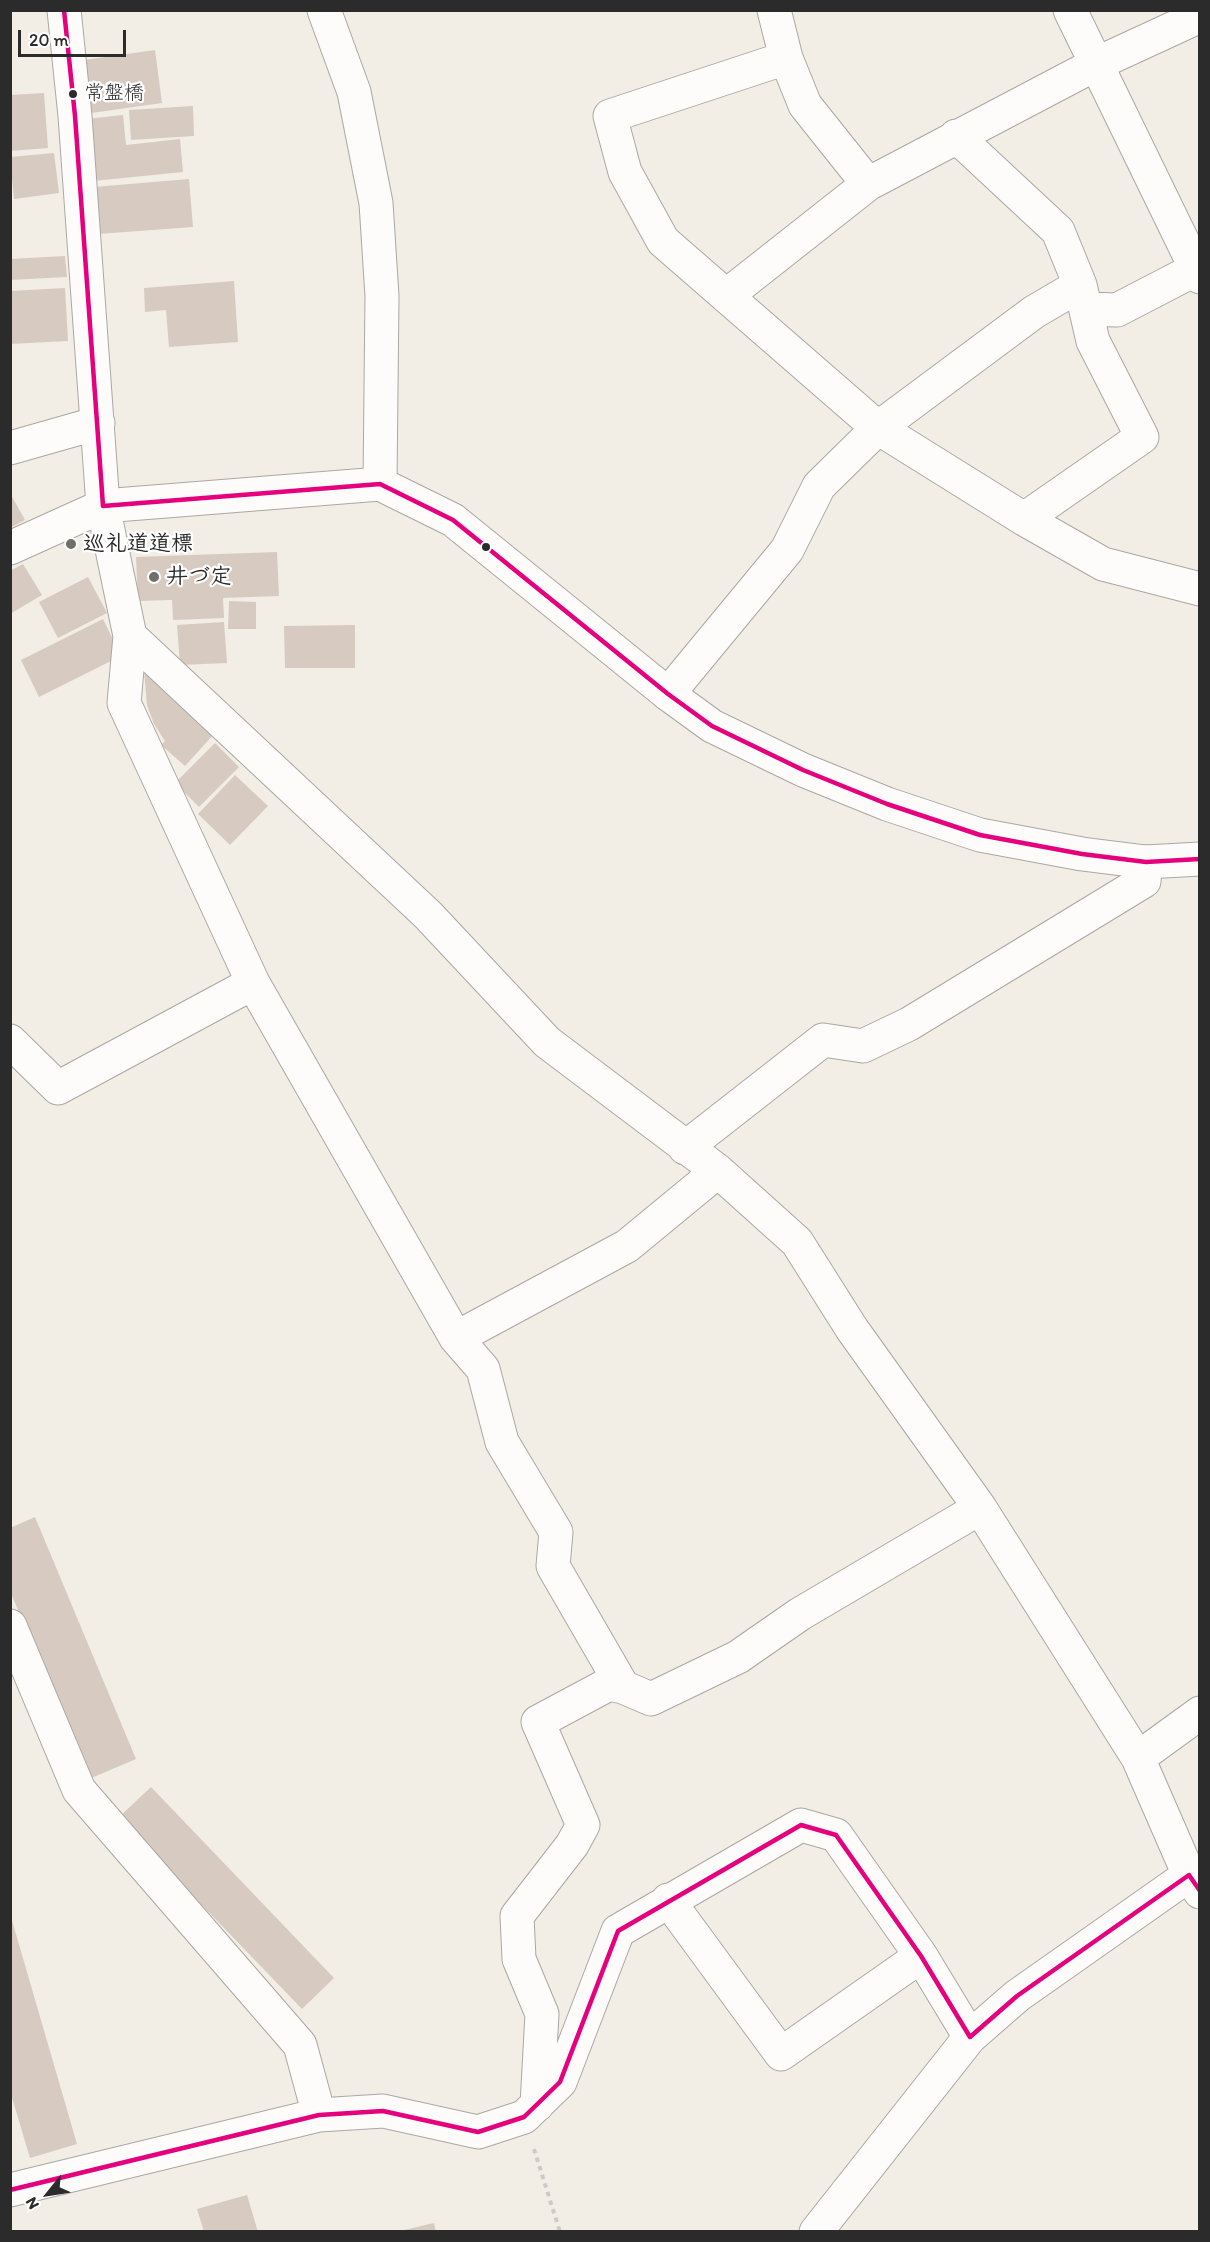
<!DOCTYPE html>
<meta charset="utf-8">
<style>
body{margin:0}
#map{position:relative;width:1210px;height:2242px;overflow:hidden;background:#f2ede5;font-family:Itim,sans-serif}
canvas{display:block}
.frame{position:absolute;inset:0;border:12px solid #2b2b2b;pointer-events:none}
.north{position:absolute;left:18px;top:2164px;width:60px;height:60px;-webkit-text-stroke:4px #fff;paint-order:stroke;rotate:240deg;font-size:16px;font-weight:700;line-height:24px;text-align:center;color:#2b2b2b}
.north::after{content:'';display:block;margin:auto;width:21px;height:27px;background:#2b2b2b;clip-path:polygon(50% 0,100% 100%,50% 72%,0 100%)}
.scale{position:absolute;left:18px;top:30px;width:108px;height:27px;box-sizing:border-box;border:3px solid #2b2b2b;border-top:0;padding-left:8px;font-size:18px;line-height:21px;white-space:nowrap;color:#2b2b2b;-webkit-text-stroke:4px #fff;paint-order:stroke}
</style>
<div id="map">
<canvas width="1210" height="2242"></canvas>
<div class="frame"></div>
<div class="north">N</div>
<div class="scale">20 m</div>
</div>
<script>
const c = document.querySelector('canvas').getContext('2d');
c.lineJoin = 'round';
function fill(path, color) { c.fillStyle = color; c.fill(path, 'evenodd'); }
function strokePath(path, color, width, dash) { c.strokeStyle = color; c.lineWidth = width; c.lineCap = dash ? 'butt' : 'round'; c.setLineDash(dash || []); c.stroke(path); }
function drawText(font, color, halo, rows, align = 'center') {
  c.font = font + ' Itim,"Klee One",sans-serif'; c.lineWidth = 4.5; c.setLineDash([]); c.textBaseline = 'middle'; c.strokeStyle = halo; c.fillStyle = color; for (const [text, x, y, turn = 0] of rows) {
    c.save(); c.translate(x, y); c.rotate((+turn || 0) * Math.PI / 180); c.textAlign = isNaN(turn) ? turn : align; if (halo) c.strokeText(text, 0, 0); c.fillText(text, 0, 0); c.restore();
  }
}
fill(new Path2D(`
 M155 50 162 103 84 114 77 61Z
 M44 93 48 148 10 151V95Z
 M193 106 194 136 131 140 129 110Z
 M123 115 126 145 180 139 183 172 93 181 86 119Z
 M54 153 59 193 14 199 10 157Z
 M189 179 193 227 98 234 94 187Z
 M65 256 67 277 10 280V259Z
 M234 281 238 342 169 347 166 310 145 312 144 288Z
 M65 288 68 341 10 344V291Z
 M10 493 25 520 10 528Z
 M277 552 279 596 223 598 224 618 173 620 172 600 138 601 136 557Z
 M23 564 42 595 10 614V571Z
 M88 577 107 613 58 638 39 602Z
 M229 601 256 602V629H228Z
 M103 619 121 656 39 697 21 660Z
 M224 622 227 663 180 665 177 625Z
 M355 625V668H285L284 626Z
 M144 670 215 733 185 766 161 745 165 741 154 724 147 705Z
 M215 743 239 767 199 807 175 783Z
 M235 775 268 806 230 845 198 814Z
 M35 1517 136 1759 89 1779 10 1591V1528Z
 M151 1787 334 1978 302 2009 118 1818Z
 M11 1917 77 2144 30 2158 10 2091Z
 M247 2195 258 2232H204L197 2209Z
 M434 2223 436 2232H400V2231Z`), '#d7cbc1');
const street = new Path2D(`
 M324 10 354 92 376 203 382 296 380 484
 M774 10 786 58 610 116 625 172 663 241 878 428 1024 519 1103 564 1200 589
 M1070 10 1200 277
 M786 58 805 105 868 184
 M956 136 1058 231 1080 285 1093 341 1142 437 1024 519
 M726 296 868 184 1096 64 1200 16
 M1086 309 1117 310 1200 267
 M10 448 98 423
 M103 506 130 636 124 703 253 983 456 1338 483 1369 502 1442 556 1532 553 1566 623 1687
 M130 636 428 915 547 1042 718 1171 797 1242 852 1329 980 1508 1138 1758 1189 1875 1200 1892
 M668 694 787 550 819 486 878 428 1034 312 1080 285
 M10 1041 58 1088 253 983
 M685 1148 823 1040 863 1046 909 1024 1144 881 1146 862
 M456 1338 627 1246 718 1171
 M10 1626 79 1790 300 2045 319 2115
 M1138 1758 1200 1713
 M668 1900 781 2054 921 1956
 M537 2105 542 2014 519 1959 517 1916 572 1845 583 1825 538 1722 609 1684 623 1687 651 1699 738 1657 800 1614 980 1508
 M10 2190 319 2115 383 2111 478 2132 524 2117 560 2082 618 1931 801 1825 836 1835 921 1956 970 2037 1017 1996 1189 1875
 M816 2232 970 2037`);
const secondary = new Path2D(`
 M64 10 75 116 103 506
 M10 548 103 506 380 484 453 520 668 694 712 726 803 770 887 804 980 835 1082 854 1146 862 1200 859`);
strokePath(street, '#aaa8a3', 35);
strokePath(secondary, '#aaa8a3', 35);
strokePath(new Path2D(`
 M534 2149 560 2232`), '#cdcbc9', 4, [4.5, 4.5]);
strokePath(street, '#fdfcfb', 33);
strokePath(secondary, '#fdfcfb', 33);
strokePath(new Path2D(`
 M64 10 75 116 103 506 380 484 453 520 668 694 712 726 803 770 887 804 980 835 1082 854 1146 862 1200 859
 M10 2190 319 2115 383 2111 478 2132 524 2117 560 2082 618 1931 801 1825 836 1835 921 1956 970 2037 1017 1996 1189 1875 1200 1891`), '#e5007d', 4.5);
for (const [x, y, r, color] of [
 [73,94,5,"#2b2b2b"],
 [71,544,6,"#716f6c"],
 [486,547,5,"#2b2b2b"],
 [154,577,6,"#716f6c"]
]) { const dot = new Path2D(); dot.arc(x, y, r, 0, 2 * Math.PI); c.fillStyle = color; c.fill(dot); strokePath(dot, '#fff', 2); }
drawText('20px', '#2b2b2b', '#fff', [
 ["常盤橋",84,94]
], 'left');
drawText('bold 22px', '#2b2b2b', '#fff', [
 ["巡礼道道標",83,544],
 ["井づ定",166,577]
], 'left');
</script>
